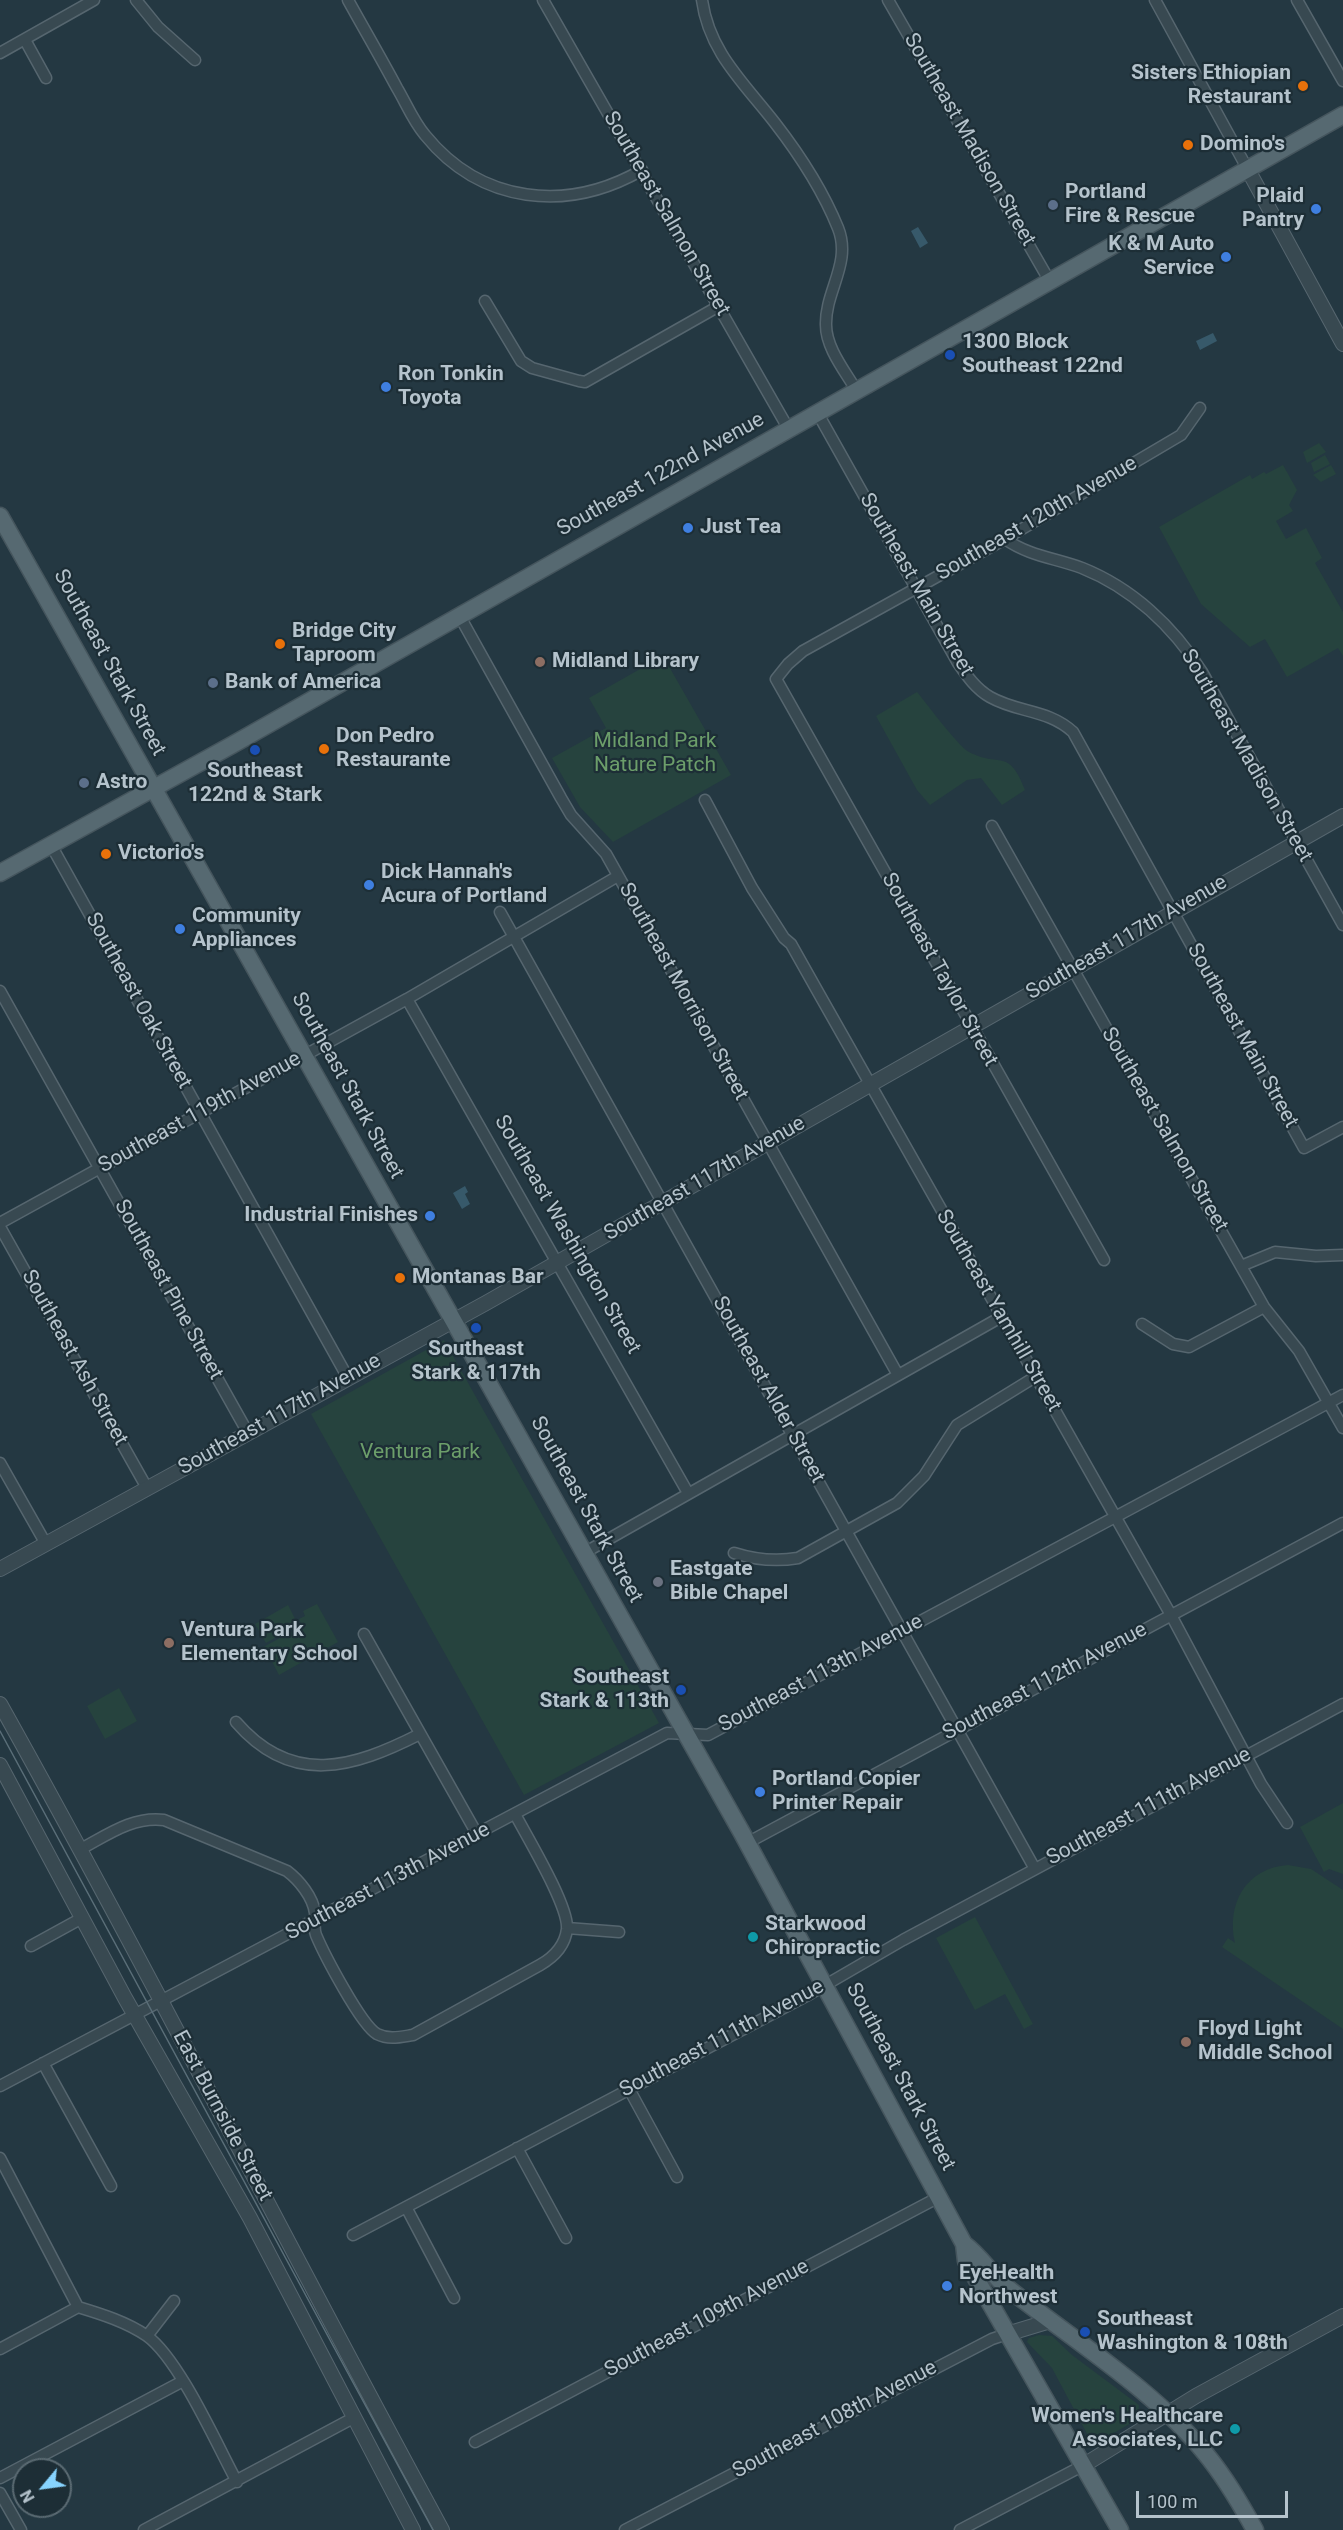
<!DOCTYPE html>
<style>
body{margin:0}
#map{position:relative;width:1343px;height:2530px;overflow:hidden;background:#243842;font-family:Roboto,sans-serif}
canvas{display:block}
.north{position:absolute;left:12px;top:2458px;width:60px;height:60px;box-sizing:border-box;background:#1d2e36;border:2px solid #5a6a72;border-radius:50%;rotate:241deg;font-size:16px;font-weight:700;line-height:24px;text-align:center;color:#b5c3cc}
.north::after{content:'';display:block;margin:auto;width:21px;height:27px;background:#87d4ff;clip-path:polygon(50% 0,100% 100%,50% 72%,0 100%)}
.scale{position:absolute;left:1136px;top:2491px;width:152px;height:27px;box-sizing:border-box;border:3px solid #b5c3cc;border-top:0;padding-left:8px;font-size:18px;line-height:21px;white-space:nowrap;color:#b5c3cc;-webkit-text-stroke:4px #1d2e36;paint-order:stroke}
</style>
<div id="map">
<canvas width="1343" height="2530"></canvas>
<div class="north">N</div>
<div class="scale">100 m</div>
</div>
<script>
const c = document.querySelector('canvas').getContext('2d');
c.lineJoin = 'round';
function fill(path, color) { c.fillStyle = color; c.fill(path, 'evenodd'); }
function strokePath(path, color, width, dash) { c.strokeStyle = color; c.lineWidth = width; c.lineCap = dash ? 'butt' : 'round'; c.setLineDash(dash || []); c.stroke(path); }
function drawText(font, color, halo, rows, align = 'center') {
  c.font = font + ' Roboto,sans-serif'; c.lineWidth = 4.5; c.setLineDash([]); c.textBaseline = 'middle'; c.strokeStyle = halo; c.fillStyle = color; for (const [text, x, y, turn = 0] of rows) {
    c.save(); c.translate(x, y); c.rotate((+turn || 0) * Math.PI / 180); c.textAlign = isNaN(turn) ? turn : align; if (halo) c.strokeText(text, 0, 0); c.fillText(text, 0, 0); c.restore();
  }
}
fill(new Path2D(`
 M1319 443 1326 452 1307 463 1303 452Z
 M1325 455 1330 464 1314 472 1311 463Z
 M1283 465 1297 490 1289 505 1293 511 1276 521 1286 539 1306 528 1322 558 1315 563 1343 612V656L1338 648 1287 677 1265 639 1250 647 1201 604 1159 527 1250 475 1252 479 1264 472 1266 474Z
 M1331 465 1336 474 1321 482 1313 475Z
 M663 656 731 775 613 842 580 807 552 758 606 728 589 698Z
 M917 692C927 704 958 746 969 752 999 768 1009 747 1025 790L1002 805 981 778 967 780 930 805 917 790 876 716Z
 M444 1340 659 1723 524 1795 311 1414Z
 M317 1604 338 1642 279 1675 270 1658 262 1662 256 1651 302 1626 299 1619 305 1616 303 1611Z
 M288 1605 298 1625 266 1643 255 1624Z
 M119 1688 137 1721 105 1739 87 1706Z
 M1343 1803V1874L1329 1869 1324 1872 1300 1827Z
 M1288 1865 1311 1869 1343 1890V2029L1222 1947 1228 1938 1235 1943C1226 1904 1246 1868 1288 1865Z
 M975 1917 1033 2024 1024 2029 1005 1994 975 2010 936 1938Z
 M1039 2335 1052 2336 1072 2355 1139 2405 1138 2419 1093 2445 1052 2368 1027 2342 1029 2338Z`), '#26433e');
fill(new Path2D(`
 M918 227 928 243 920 248 911 231Z
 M1213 333 1217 341 1200 350 1196 341Z
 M465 1186 468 1192 465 1194 470 1204 462 1209 453 1193Z`), '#37596a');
const minor = new Path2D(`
 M136 0 158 27 195 60
 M348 0C364 29 381 58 397 88 406 103 413 121 425 135 481 204 567 213 642 170
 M543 0 788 428
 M702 0C709 52 744 83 775 123 799 154 823 191 838 228 852 263 825 291 826 325 826 348 845 371 856 390
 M888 0 1049 280
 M1155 0 1247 168
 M1297 0 1343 81
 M25 40 46 78
 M0 53 94 0
 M485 301 521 361 532 368 579 381 585 382 719 306
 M817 412 958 663C967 676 976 689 990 697 1018 713 1048 709 1073 732L1304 1148 1343 1127
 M1005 539C1029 556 1055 558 1082 568 1132 588 1173 626 1202 672L1343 925
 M459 615 561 798 571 815 606 854 898 1375
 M705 800 752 888 784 938 791 944 818 992 1171 1615 1261 1784 1287 1823
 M992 826 1264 1307 1299 1351 1343 1428
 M51 845 348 1378
 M500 912 1035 1869
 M0 991 248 1433
 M407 999 688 1493
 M0 1223 407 999 618 876
 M0 1227 147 1488
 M1104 1260 776 679 788 664 803 651 1005 539 1181 435 1200 408
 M1241 1266 1275 1252 1316 1256 1343 1255
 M1142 1324 1173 1344 1189 1347 1264 1307
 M0 1463 46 1544
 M584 1553 1001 1317
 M734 1553C756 1560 775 1562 798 1558L897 1503 924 1476 957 1425 1035 1377
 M364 1634 477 1834
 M236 1722C292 1787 353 1768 420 1734
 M747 1843 1343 1523
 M79 1850C106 1836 132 1816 164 1820L287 1871C299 1880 313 1897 315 1913 316 1920 313 1928 316 1935 324 1954 361 2025 377 2034 389 2040 400 2037 413 2035L540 1965C554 1957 565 1946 567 1929 569 1906 527 1837 515 1814
 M567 1928 619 1932
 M31 1946 82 1918
 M43 2063 111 2186
 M0 2086 667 1733 708 1735 1343 1395
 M629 2089 677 2177
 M517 2148 566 2238
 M0 2158 78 2307C101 2314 127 2322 147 2336 179 2359 217 2445 237 2482
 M406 2207 454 2298
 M353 2235 810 1994 903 1940 1343 1704
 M147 2336 174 2301
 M0 2349 78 2307
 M475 2442 939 2197
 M0 2478 183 2381
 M0 2493 21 2530
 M144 2530 355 2417
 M625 2530 992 2339 1007 2334
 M960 2530 1084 2465`);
const tertiary = new Path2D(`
 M1247 168 1343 344
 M0 1569 486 1303 1343 816
 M0 1704C152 1976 293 2256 442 2530
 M0 1765 125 1998 250 2218 413 2530
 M1007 2334 1050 2321
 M1084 2465 1196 2396 1343 2316`);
const primary = new Path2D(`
 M0 516 742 1833 964 2244 966 2261 1120 2530
 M0 873 232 745 1343 115
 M964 2244C982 2257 991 2275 1009 2289 1073 2340 1154 2390 1205 2453 1225 2477 1240 2503 1255 2530`);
strokePath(minor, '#56666f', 13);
strokePath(tertiary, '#56666f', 16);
strokePath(primary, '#45555d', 19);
strokePath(minor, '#384951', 10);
strokePath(tertiary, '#384951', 14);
strokePath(primary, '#566971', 16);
strokePath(new Path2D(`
 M0 1731 433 2530`), '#5a6e78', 1.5);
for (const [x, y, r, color] of [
 [1303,86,6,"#e8710a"],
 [1188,145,6,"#e8710a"],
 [1053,205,6,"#5c6f8a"],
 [1316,209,6,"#3f7fe0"],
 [1226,257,6,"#3f7fe0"],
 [950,355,6,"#1a4fb4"],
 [386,387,6,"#3f7fe0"],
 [688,528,6,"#3f7fe0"],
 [280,644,6,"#e8710a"],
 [540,662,6,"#8d6e63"],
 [213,683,6,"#5c6f8a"],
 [324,749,6,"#e8710a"],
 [255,750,6,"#1a4fb4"],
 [84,783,6,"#5c6f8a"],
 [106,854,6,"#e8710a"],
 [369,885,6,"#3f7fe0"],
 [180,929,6,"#3f7fe0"],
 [430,1216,6,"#3f7fe0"],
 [400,1278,6,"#e8710a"],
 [476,1328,6,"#1a4fb4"],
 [658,1582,6,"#6b7280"],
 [169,1643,6,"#8d6e63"],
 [681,1690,6,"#1a4fb4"],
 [760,1792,6,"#3f7fe0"],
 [753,1937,6,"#0f9aa8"],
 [1186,2042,6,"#8d6e63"],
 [947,2286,6,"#3f7fe0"],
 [1085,2332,6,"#1a4fb4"],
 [1235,2429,6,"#0f9aa8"]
]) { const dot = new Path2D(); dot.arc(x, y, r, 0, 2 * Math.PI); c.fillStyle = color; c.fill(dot); strokePath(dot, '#1d2e36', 2); }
drawText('bold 21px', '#b5c3cc', '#1d2e36', [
 ["Sisters Ethiopian",1291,74,"right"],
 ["Restaurant",1291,98,"right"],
 ["Domino's",1200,145],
 ["Portland",1065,193],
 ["Fire & Rescue",1065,217],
 ["Plaid",1304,197,"right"],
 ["Pantry",1304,221,"right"],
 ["K & M Auto",1214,245,"right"],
 ["Service",1214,269,"right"],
 ["1300 Block",962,343],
 ["Southeast 122nd",962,367],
 ["Ron Tonkin",398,375],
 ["Toyota",398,399],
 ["Just Tea",700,528],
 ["Bridge City",292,632],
 ["Taproom",292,656],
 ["Midland Library",552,662],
 ["Bank of America",225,683],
 ["Don Pedro",336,737],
 ["Restaurante",336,761],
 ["Southeast",255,772,"center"],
 ["122nd & Stark",255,796,"center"],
 ["Astro",96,783],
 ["Victorio's",118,854],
 ["Dick Hannah's",381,873],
 ["Acura of Portland",381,897],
 ["Community",192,917],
 ["Appliances",192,941],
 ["Industrial Finishes",418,1216,"right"],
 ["Montanas Bar",412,1278],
 ["Southeast",476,1350,"center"],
 ["Stark & 117th",476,1374,"center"],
 ["Eastgate",670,1570],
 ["Bible Chapel",670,1594],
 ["Ventura Park",181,1631],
 ["Elementary School",181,1655],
 ["Southeast",669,1678,"right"],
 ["Stark & 113th",669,1702,"right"],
 ["Portland Copier",772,1780],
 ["Printer Repair",772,1804],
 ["Starkwood",765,1925],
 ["Chiropractic",765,1949],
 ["Floyd Light",1198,2030],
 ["Middle School",1198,2054],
 ["EyeHealth",959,2274],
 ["Northwest",959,2298],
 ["Southeast",1097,2320],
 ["Washington & 108th",1097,2344],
 ["Women's Healthcare",1223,2417,"right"],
 ["Associates, LLC",1223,2441,"right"]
], 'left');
drawText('21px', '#b5c3cc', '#1d2e36', [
 ["Southeast Madison Street",969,140,60],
 ["Southeast Salmon Street",666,214,60],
 ["Southeast 122nd Avenue",661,475,-29],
 ["Southeast 120th Avenue",1037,519,-30],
 ["Southeast Main Street",916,585,60],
 ["Southeast Stark Street",109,663,61],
 ["Southeast Madison Street",1246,756,60],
 ["Southeast 117th Avenue",1127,938,-30],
 ["Southeast Taylor Street",939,970,61],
 ["Southeast Morrison Street",683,992,61],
 ["Southeast Oak Street",138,1001,61],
 ["Southeast Main Street",1242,1036,61],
 ["Southeast Stark Street",347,1086,61],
 ["Southeast 119th Avenue",200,1113,-29],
 ["Southeast Salmon Street",1164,1130,60],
 ["Southeast 117th Avenue",705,1179,-30],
 ["Southeast Washington Street",567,1235,60],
 ["Southeast Pine Street",168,1290,61],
 ["Southeast Yamhill Street",998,1311,60],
 ["Southeast Ash Street",74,1358,61],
 ["Southeast Alder Street",768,1390,61],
 ["Southeast 117th Avenue",280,1415,-29],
 ["Southeast Stark Street",586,1510,61],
 ["Southeast 113th Avenue",821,1674,-28],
 ["Southeast 112th Avenue",1045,1682,-28],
 ["Southeast 111th Avenue",1149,1807,-28],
 ["Southeast 113th Avenue",388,1882,-28],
 ["Southeast 111th Avenue",722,2039,-28],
 ["Southeast Stark Street",900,2077,62],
 ["East Burnside Street",222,2116,62],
 ["Southeast 109th Avenue",707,2319,-28],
 ["Southeast 108th Avenue",835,2420,-28]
]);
drawText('21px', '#6c9e6a', '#1d2e36', [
 ["Midland Park",655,742],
 ["Nature Patch",655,766],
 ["Ventura Park",420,1453]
]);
</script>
